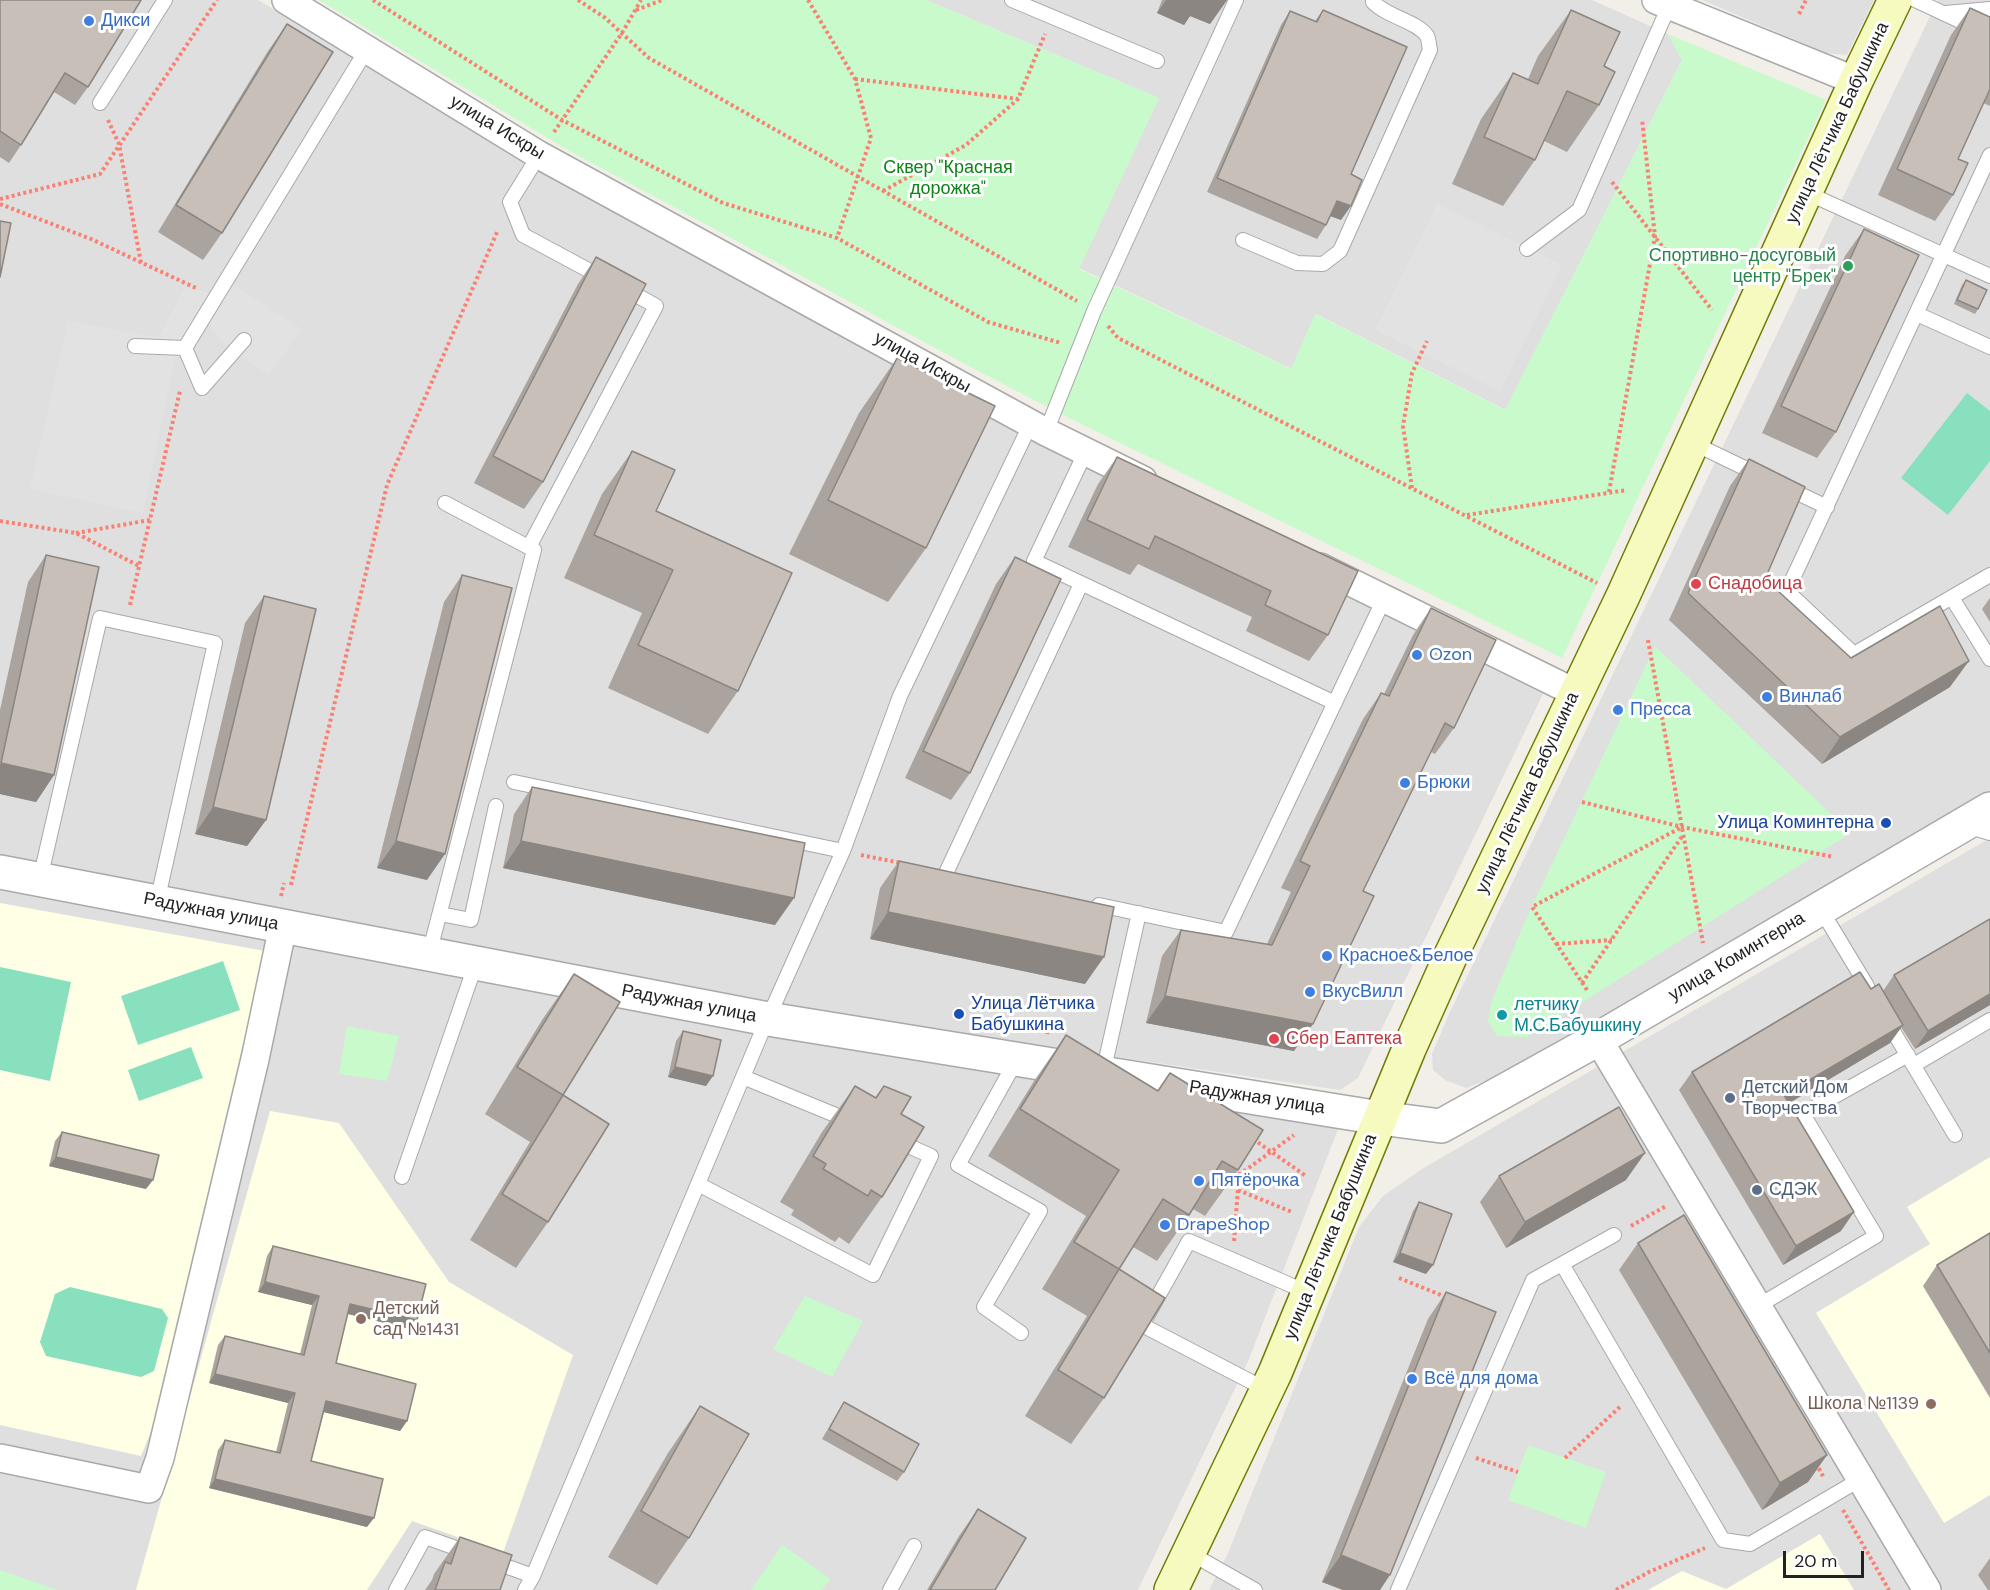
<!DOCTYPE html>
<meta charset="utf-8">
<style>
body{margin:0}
#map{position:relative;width:1990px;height:1590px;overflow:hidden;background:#f2efe9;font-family:"DM Sans",sans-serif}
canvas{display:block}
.scale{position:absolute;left:1783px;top:1551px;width:81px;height:27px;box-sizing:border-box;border:3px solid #222;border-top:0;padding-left:8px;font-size:18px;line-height:21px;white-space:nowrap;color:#222;-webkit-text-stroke:4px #fff;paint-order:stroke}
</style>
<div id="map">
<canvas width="1990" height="1590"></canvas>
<div class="scale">20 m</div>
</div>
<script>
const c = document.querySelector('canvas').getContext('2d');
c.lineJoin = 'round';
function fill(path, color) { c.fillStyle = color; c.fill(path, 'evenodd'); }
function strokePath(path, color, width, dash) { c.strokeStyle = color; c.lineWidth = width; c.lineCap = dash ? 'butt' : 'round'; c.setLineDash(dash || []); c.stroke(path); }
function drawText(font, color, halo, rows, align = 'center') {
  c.font = font + ' "DM Sans",sans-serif'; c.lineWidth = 6; c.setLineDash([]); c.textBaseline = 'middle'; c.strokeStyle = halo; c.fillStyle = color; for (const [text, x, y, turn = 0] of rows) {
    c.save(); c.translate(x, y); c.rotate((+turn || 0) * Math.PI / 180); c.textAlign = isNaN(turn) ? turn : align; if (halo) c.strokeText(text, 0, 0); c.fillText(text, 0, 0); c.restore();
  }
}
fill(new Path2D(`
 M0 0H258L557 180 1039 445 1543 694 1358 1078 1340 1090 799 1010 0 857Z
 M926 0H1592L1668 34 1682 60 1506 410 1316 314 1292 369 1079 268 1159 98Z
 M1702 0H1874L1847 55 1826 53Z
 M1938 0H1990V790L1515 1070 1466 1088 1445 1080 1433 1070 1432 1054 1449 1014Z
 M1990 838V1590H1209L1228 1553 1359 1227 1383 1196 1422 1169Z
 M0 884 1340 1124 1249 1359 1138 1590H0Z`), '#e0dfdf');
fill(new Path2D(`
 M0 903 265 951 150 1434 141 1456 0 1425Z
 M270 1111 339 1123 449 1282 573 1355 503 1553 412 1521 367 1590H136Z
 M1990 1157V1495L1944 1523 1816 1313 1930 1244 1907 1207Z
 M1820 1534 1854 1590H1648L1682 1571 1726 1589Z`), '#ffffe5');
fill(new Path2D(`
 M319 0H926L1159 98 1079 269 1291 369 1315 314 1505 410 1682 60 1668 34 1826 100 1562 658 1073 420 978 371 564 148Z
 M1655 646 1851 833 1527 1037 1497 1036 1488 1021 1491 1003 1525 921Z
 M347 1026 399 1036 387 1081 339 1074Z
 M805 1296 863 1321 832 1377 773 1349Z
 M1528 1445 1606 1472 1586 1528 1508 1500Z
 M782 1545 831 1579 821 1590H751Z
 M0 1570 57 1590H0Z`), '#c8facc');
fill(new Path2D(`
 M1967 393 1990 411V461L1948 515 1901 478Z
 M223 961 240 1010 138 1045 121 996Z
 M0 967 71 982 50 1081 0 1070Z
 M191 1047 203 1078 139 1101 128 1070Z
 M70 1287 162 1309 168 1318 154 1371 141 1377 46 1356 40 1342 55 1294Z`), '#88e0be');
fill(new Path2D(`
 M1437 204 1562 265 1500 391 1375 330Z
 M231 283 302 329 269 375 226 346 209 324 220 298Z
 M187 284 215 297 174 363 143 513 30 489 68 321 158 337Z`), '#e2e2e2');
const service = new Path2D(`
 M1012 0 1157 61
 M1915 0 1990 35
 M1946 13 1990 9
 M100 103 165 0
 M539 155 510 202 523 235 603 278
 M1990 155 1787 591 1854 654 1990 575
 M1805 192 1990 276
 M1243 240 1297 263 1323 264 1340 251 1430 50C1429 46 1429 40 1427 36 1417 21 1387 17 1373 2V0
 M1527 249 1579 210 1669 6
 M1917 314 1990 347
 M135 346 185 348 367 49
 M185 348 202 388 244 340
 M1046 432 1094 311 1236 0
 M1693 443 1759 475
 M1086 451 1034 561 1335 703
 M1787 488 1827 507
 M529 547 656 306 625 289
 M1952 598 1990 659
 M514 782 843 851
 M1967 826 1990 833
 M946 873 1081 584
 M40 879 100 618 215 643 157 902
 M1099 905 1226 932 1384 599
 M1820 908 1867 986
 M440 914 471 920 496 806
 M429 954 534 550 445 503
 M1887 1021 1955 1135
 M1017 1059 958 1165 1040 1211 984 1307 1021 1333
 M1914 1065 1990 1020
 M1103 1073 1139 913
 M743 1077 850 1121
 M402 1177 476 963
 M698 1184 873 1275 931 1156 895 1140
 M1562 1264 1723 1540 1750 1544 1861 1479
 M1758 1306 1876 1236 1803 1114 1908 1055
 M1267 1390 1142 1325 1189 1241 1309 1293
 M1190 1553 1255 1590
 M491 1561 533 1576
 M396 1590 425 1537 470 1553
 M525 1590 533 1576 761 1034 843 851 900 696 1031 423
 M890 1590 914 1546
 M1398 1590 1533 1280 1614 1235`);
const minor = new Path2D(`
 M286 0 539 155 1046 432 1143 480
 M1656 0 1856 81
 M1320 567 1576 693
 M1598 1039 1927 1590
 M0 1458 149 1489 160 1458 255 1059 283 926`);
const tertiary = new Path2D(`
 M0 872 768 1019 1380 1118 1441 1126 1598 1039 1990 809`);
const secondary = new Path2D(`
 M1171 1590 1275 1373 1409 1049 1451 955 1623 596 1856 81 1895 0`);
strokePath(service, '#a9a9a9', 16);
strokePath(minor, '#a9a9a9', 30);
strokePath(tertiary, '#a9a9a9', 36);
strokePath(secondary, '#707d05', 36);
strokePath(new Path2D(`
 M373 0 562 120 723 203 837 238 988 322 1061 343
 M578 0 604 17 649 58 1077 301
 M808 0 855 79 871 138 837 238
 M636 10 662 0
 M1799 14 1806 0
 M855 79 1018 99
 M108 120 119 144 141 263
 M554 132 622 33 641 0
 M1612 182 1712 310
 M883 191 966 145 1018 99 1045 34
 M0 199 100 174 217 0
 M0 204 91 239 198 289
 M1108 326 1118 338 1597 583
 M1412 488 1403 426 1412 373 1427 341
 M1609 492 1655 236 1642 119
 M1467 515 1627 490
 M0 521 76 533 139 566
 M76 533 150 520
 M130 605 180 391
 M1648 640 1703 943
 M1582 802 1682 827 1834 857
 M861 855 901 863
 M291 885 387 485 498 230
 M281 896 284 883
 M1556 944 1612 940
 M1582 983 1683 835
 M1587 990 1532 907 1682 827
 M1047 1034 1050 1022
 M1253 1139 1306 1176
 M1239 1175 1294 1135
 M1238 1190 1292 1212
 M1631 1226 1666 1206
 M1234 1241 1239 1175 1235 1169
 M1399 1278 1446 1297
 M1476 1458 1518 1472
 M1565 1458 1622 1405
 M1816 1463 1824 1478
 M1843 1510 1889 1590
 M1616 1590 1649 1572 1705 1548`), '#fa8072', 4, [3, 3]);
strokePath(service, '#fff', 14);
strokePath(minor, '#fff', 27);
strokePath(tertiary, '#fff', 33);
strokePath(secondary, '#f7fabf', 33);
fill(new Path2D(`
 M0 0 88 87 75 105 54 92 21 145 9 163 0 157Z
 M1162 0H1227L1210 24 1190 16 1184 25 1157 13Z
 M1970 8 1990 17V106L1983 103 1958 159 1953 195 1935 221 1878 195 1951 35Z
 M1323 10 1351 174 1341 220 1331 216 1326 225 1317 239 1207 192 1281 25 1290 11 1315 21Z
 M1571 10 1604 66 1599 105 1567 152 1544 141 1535 160 1503 206 1452 184 1481 119 1513 73 1528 79 1538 56Z
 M287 24 222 233 203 260 158 232 268 51Z
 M1864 229 1836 432 1817 458 1762 433 1845 256Z
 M596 257 543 482 524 509 474 483 578 284Z
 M1966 280 1978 309 1975 314 1954 304 1962 285Z
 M897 358 926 548 888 602 789 554 859 413Z
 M632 451 656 511 738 691 708 734 608 688 642 613 564 578 602 494Z
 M1117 457 1328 635 1309 661 1246 631 1252 617 1138 564 1130 575 1068 547 1098 484Z
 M1749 459 1765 579 1851 658 1950 687 1822 764 1669 620 1730 486Z
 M46 555 54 775 36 802 0 794V710L28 582Z
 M1015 557 970 773 951 800 905 778 996 584Z
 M462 575 427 880 377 868 444 602Z
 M264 596 266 820 247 846 195 834 245 623Z
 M1990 598V622L1982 609Z
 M1431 608 1454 728 1435 754 1431 752 1363 891 1294 1051 1146 1023 1162 956 1181 930 1267 944 1291 892 1281 888 1363 719 1381 693 1384 694 1413 635Z
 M532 787 775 925 503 868 514 814Z
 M899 861 1085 984 870 939 880 888Z
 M574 974 563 1095 548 1222 516 1268 470 1240 530 1142 485 1114 542 1020Z
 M1894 975 1990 1005 1915 1049 1901 1027 1890 1043 1789 1103 1841 1231 1783 1265 1679 1090 1692 1072 1871 989 1883 991Z
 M683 1031 706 1086 668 1077 676 1041Z
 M1066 1035 1157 1091 1170 1073 1238 1170 1205 1216 1193 1209 1157 1261 1133 1247 1119 1269 1104 1398 1071 1444 1025 1416 1087 1316 1042 1289 1086 1216 988 1156 1034 1081Z
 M855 1086 875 1098 884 1086 901 1114 882 1197 849 1244 839 1237 835 1242 791 1215 794 1210 780 1202 822 1132Z
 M62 1132 146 1189 49 1166 55 1141Z
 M1499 1176 1626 1180 1506 1248 1480 1202Z
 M1419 1202 1426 1274 1393 1262 1413 1211Z
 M1990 1233V1398L1923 1286 1937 1265Z
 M1638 1243 1827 1455 1808 1482 1762 1510 1619 1270Z
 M273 1246 417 1320 410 1329 348 1314 336 1363 407 1421 400 1431 324 1412 311 1461 367 1527 209 1488 218 1450 225 1440 276 1452 288 1403 209 1383 218 1345 225 1336 300 1354 312 1305 258 1292 267 1256Z
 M1446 1292 1380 1590H1343L1322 1582 1428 1319Z
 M844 1402 904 1472 897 1481 822 1439 838 1412Z
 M700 1406 689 1538 657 1585 608 1557 668 1453Z
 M978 1509 995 1590H927L959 1536Z
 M460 1537 500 1590H425L432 1580 434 1574Z
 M1990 1558V1590H1988L1978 1575Z`), '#aba49e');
fill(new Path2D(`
 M1166 0H1227L1210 24 1190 16 1184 25 1157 13Z
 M1337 201 1351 206 1341 220 1327 215Z
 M1969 661 1950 687 1822 764 1840 737Z
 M1 763 54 775 36 802 0 794V765Z
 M213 807 266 820 247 846 195 834Z
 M396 841 445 854 427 880 377 868Z
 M521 841 794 898 775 925 503 868Z
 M888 912 1104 957 1085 984 870 939Z
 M1990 994V1005L1915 1049 1928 1031Z
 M1165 996 1313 1024 1294 1051 1146 1023Z
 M1903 1025 1890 1043 1771 1114 1784 1095Z
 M675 1067 713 1076 706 1086 668 1077Z
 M1645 1153 1626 1180 1506 1248 1525 1222Z
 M56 1157 153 1180 146 1189 49 1166Z
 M1854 1212 1841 1231 1783 1265 1796 1246Z
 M1400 1253 1433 1265 1426 1274 1393 1262Z
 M265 1282 319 1296 312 1305 258 1292Z
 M350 1304 417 1320 410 1329 344 1313Z
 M215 1374 295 1393 288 1403 209 1383Z
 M326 1401 407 1421 400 1431 319 1411Z
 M1827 1455 1808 1482 1762 1510 1780 1483Z
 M215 1479 374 1518 367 1527 209 1488Z
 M1341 1555 1390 1575 1380 1590H1343L1322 1582Z`), '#8b8681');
const building = new Path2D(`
 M0 0H141L88 87 65 73 21 145 0 131Z
 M1970 8 1990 17V89L1958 159 1968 163 1953 195 1897 169Z
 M1323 10 1407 47 1351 174 1362 180 1351 206 1337 201 1326 225 1217 178 1290 11 1317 22Z
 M1571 10 1620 32 1604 66 1615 72 1599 105 1567 91 1535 160 1484 137 1513 73 1538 84Z
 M287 24 333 52 222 233 176 205Z
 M0 221 11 223 0 277Z
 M1864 229 1919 255 1836 432 1781 406Z
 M596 257 646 284 543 482 493 456Z
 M1966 280 1987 290 1978 309 1957 300Z
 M897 358 995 406 926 548 828 500Z
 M632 451 675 470 656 511 792 573 738 691 638 645 673 570 594 535Z
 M1117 457 1358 571 1328 635 1265 605 1271 591 1155 536 1149 549 1087 520Z
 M1749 459 1805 487 1765 579 1851 658 1940 606 1969 661 1840 737 1688 593Z
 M46 555 99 567 54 775 1 763Z
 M1015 557 1061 579 970 773 923 751Z
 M462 575 512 588 445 854 396 841Z
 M264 596 316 609 266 820 213 807Z
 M1431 608 1496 640 1454 728 1445 723 1363 891 1374 896 1313 1024 1165 996 1181 930 1272 945 1310 866 1300 861 1381 693 1389 696Z
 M532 787 805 843 794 898 521 841Z
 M899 861 1114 907 1104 957 888 912Z
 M1990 919V994L1928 1031 1894 975Z
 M1860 972 1871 989 1879 984 1903 1025 1784 1095 1854 1212 1796 1246 1692 1072Z
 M574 974 620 1002 563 1095 517 1067Z
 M683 1031 721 1040 713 1076 675 1067Z
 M1066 1035 1158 1091 1170 1073 1263 1130 1238 1170 1222 1161 1189 1215 1163 1199 1119 1269 1074 1242 1119 1170 1020 1109Z
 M855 1086 876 1098 884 1086 911 1097 901 1114 924 1127 882 1197 871 1190 868 1196 823 1169 826 1164 813 1156Z
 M563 1095 609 1124 548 1222 502 1194Z
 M1619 1107 1645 1153 1525 1222 1499 1176Z
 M62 1132 159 1155 153 1180 56 1157Z
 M1419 1202 1452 1214 1433 1265 1400 1253Z
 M1684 1215 1827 1455 1780 1483 1638 1243Z
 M1990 1233V1353L1937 1265Z
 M273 1246 426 1284 417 1320 350 1304 336 1363 416 1384 407 1421 326 1401 311 1461 383 1479 374 1518 215 1479 225 1440 280 1453 295 1393 215 1374 225 1336 304 1355 319 1296 265 1282Z
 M1119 1269 1165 1298 1104 1398 1058 1370Z
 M1446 1292 1496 1312 1390 1575 1341 1555Z
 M844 1402 919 1444 904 1472 829 1429Z
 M700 1406 749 1434 689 1538 641 1511Z
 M978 1509 1026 1538 995 1590H930Z
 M460 1537 512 1555 500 1590H435L445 1562 451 1564Z`);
fill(building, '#c7bfb8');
strokePath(building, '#8b8681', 1.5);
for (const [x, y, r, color] of [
 [89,21,6,"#3f7fe0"],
 [1848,266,6,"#2e9e5b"],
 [1696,584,6,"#e0444e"],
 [1417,655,6,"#3f7fe0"],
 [1767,697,6,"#3f7fe0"],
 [1618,710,6,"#3f7fe0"],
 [1405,783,6,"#3f7fe0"],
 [1886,823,6,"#1a4fb4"],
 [1327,956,6,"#3f7fe0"],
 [1310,992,6,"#3f7fe0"],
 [959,1014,6,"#1a4fb4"],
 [1502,1015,6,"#0f9aa8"],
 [1274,1039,6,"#e0444e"],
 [1730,1098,6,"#5c6f8a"],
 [1199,1181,6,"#3f7fe0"],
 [1757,1190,6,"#5c6f8a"],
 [1165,1225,6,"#3f7fe0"],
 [361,1319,6,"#8d6e63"],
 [1412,1379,6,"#3f7fe0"],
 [1931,1404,6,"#8d6e63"]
]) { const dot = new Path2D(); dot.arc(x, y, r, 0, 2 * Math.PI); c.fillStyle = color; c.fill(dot); strokePath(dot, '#fff', 2); }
drawText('18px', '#366cbe', '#fff', [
 ["Дикси",101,21],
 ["Ozon",1429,655],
 ["Винлаб",1779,697],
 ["Пресса",1630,710],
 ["Брюки",1417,783],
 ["Красное&Белое",1339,956],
 ["ВкусВилл",1322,992],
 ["Пятёрочка",1211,1181],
 ["DrapeShop",1177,1225],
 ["Всё для дома",1424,1379]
], 'left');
drawText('18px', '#222', '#fff', [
 ["улица Лётчика Бабушкина",1838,123,-65],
 ["улица Искры",497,128,31],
 ["улица Искры",922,363,29],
 ["улица Лётчика Бабушкина",1528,793,-65],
 ["Радужная улица",211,912,11],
 ["улица Коминтерна",1737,957,-31],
 ["Радужная улица",689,1004,11],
 ["Радужная улица",1257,1098,9],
 ["улица Лётчика Бабушкина",1331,1237,-68]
]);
drawText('18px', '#0c8416', '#fff', [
 ["Сквер \"Красная",948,168],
 ["дорожка\"",948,189]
]);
drawText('18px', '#27864d', '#fff', [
 ["Спортивно-досуговый",1836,256],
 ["центр \"Брек\"",1836,277]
], 'right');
drawText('18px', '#be3a42', '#fff', [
 ["Снадобица",1708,584],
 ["Сбер Еаптека",1286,1039]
], 'left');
drawText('18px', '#164399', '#fff', [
 ["Улица Коминтерна",1874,823],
 ["Улица Лётчика",971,1004,"left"],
 ["Бабушкина",971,1025,"left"]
], 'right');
drawText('18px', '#0d838f', '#fff', [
 ["летчику",1514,1005],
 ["М.С.Бабушкину",1514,1026]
], 'left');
drawText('18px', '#4e5e75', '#fff', [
 ["Детский Дом",1742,1088],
 ["Творчества",1742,1109],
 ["СДЭК",1769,1190]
], 'left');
drawText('18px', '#785e54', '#fff', [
 ["Детский",373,1309],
 ["сад №1431",373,1330],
 ["Школа №1139",1919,1404,"right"]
], 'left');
</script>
